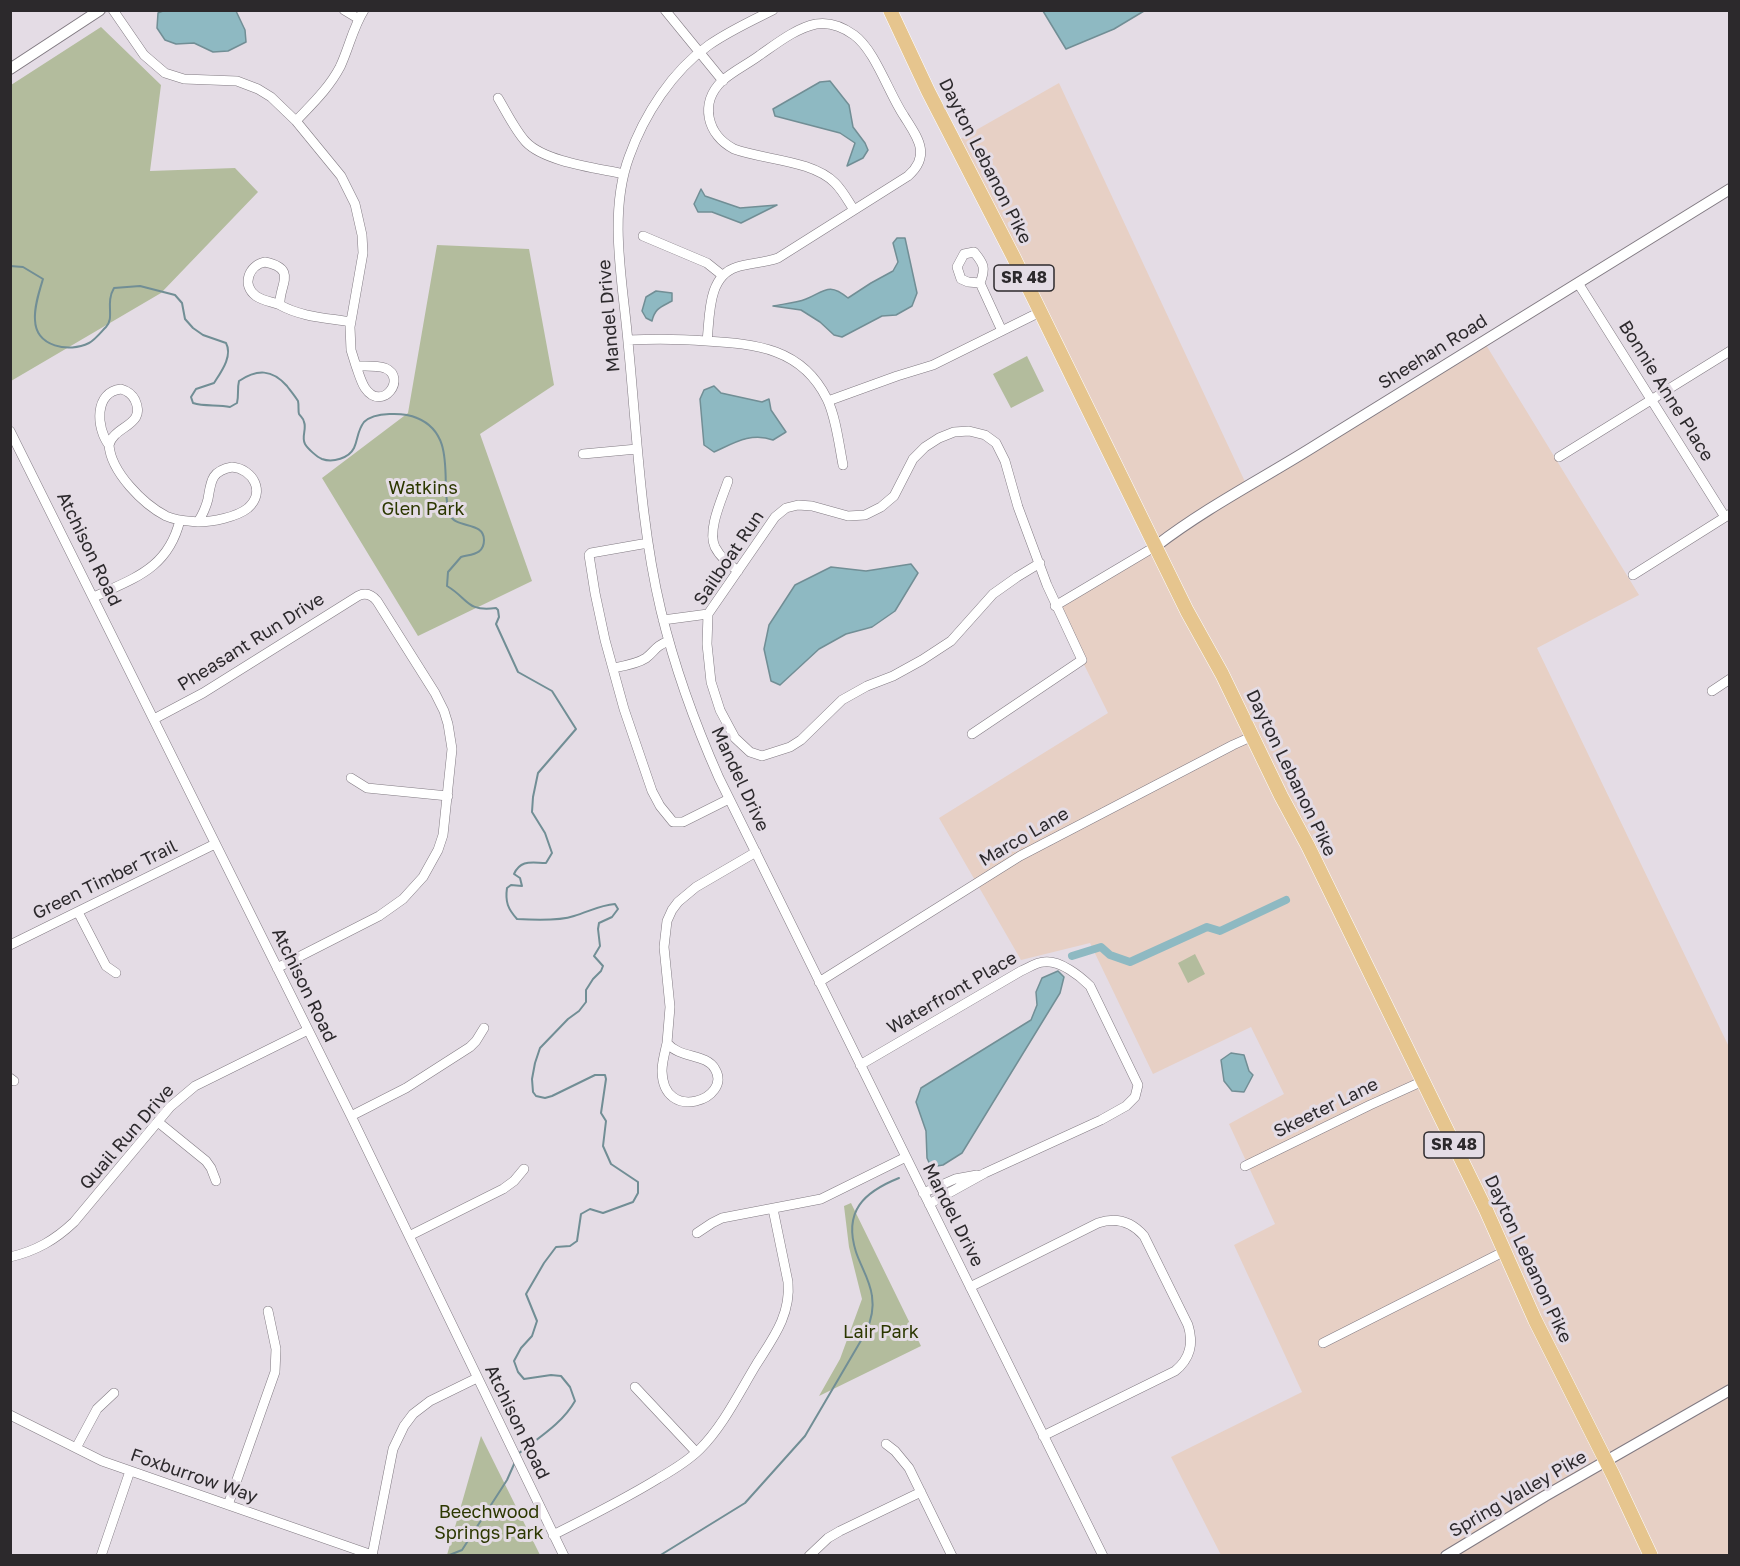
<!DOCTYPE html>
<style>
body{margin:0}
#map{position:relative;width:1740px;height:1566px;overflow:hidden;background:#e4dce5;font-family:"Golos Text",sans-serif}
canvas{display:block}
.frame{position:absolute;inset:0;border:12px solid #2c292c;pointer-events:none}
</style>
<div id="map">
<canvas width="1740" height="1566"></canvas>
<div class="frame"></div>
</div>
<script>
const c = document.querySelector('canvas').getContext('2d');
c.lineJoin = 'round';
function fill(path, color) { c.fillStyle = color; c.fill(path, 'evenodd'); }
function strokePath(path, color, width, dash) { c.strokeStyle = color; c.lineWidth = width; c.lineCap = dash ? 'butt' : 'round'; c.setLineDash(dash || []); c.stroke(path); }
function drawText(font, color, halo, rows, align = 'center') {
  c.font = font + ' "Golos Text",sans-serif'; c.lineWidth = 6; c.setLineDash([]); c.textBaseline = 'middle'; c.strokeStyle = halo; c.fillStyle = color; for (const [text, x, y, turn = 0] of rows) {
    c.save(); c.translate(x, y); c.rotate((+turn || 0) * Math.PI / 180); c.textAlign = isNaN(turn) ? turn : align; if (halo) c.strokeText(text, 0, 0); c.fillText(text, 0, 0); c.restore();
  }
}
fill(new Path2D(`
 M1059 83 1247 486 1483 340 1639 595 1537 648 1729 1047V1555H1221L1171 1457 1302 1392 1234 1245 1275 1224 1229 1124 1284 1094 1251 1027 1153 1074 1090 943 1021 960 939 818 1108 713 1055 606 1156 546 955 142Z`), '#e7d0c5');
fill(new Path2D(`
 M101 27 161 85 150 171 235 168 258 192 161 293 11 381V85Z
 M437 245 529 249 554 385 480 434 532 581 418 636 322 478 408 413Z
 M1027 356 1044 391 1011 408 993 374Z
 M1195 954 1205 974 1188 983 1178 963Z
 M851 1203 921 1346 819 1396 840 1359 862 1299 849 1247 844 1206Z
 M481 1436 540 1555H447Z`), '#b3bc9d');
const water = new Path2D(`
 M163 11H236L245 30 246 42 228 51 213 52 194 43 176 44 165 40 157 28 158 13Z
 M1043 11V10L1144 11 1114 29 1066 49Z
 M830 81 849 105 853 127 865 143 868 150 863 158 847 166 855 143 840 133 775 116 773 109 820 82Z
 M701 189 705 196 740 208 777 205 741 223 712 212H698L694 204Z
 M897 238H905L917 293 912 306 896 315 882 316 842 337 834 335 820 322 801 310 773 306C783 304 796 303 806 299 825 291 829 282 848 298L871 283 893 271 898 262 893 243Z
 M656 291 672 293V301C661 307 655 308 652 321L646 318 642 311 646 297Z
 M714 386 721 393 762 402 769 399 771 410 786 432 773 440C751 432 734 443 714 452L704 445 700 399 704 390Z
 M911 564 918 573 895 611 872 627 846 634 819 649 780 685 771 681 764 649 769 625 795 585 831 567 866 571Z
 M1058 971 1064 977 1060 993 962 1153 943 1165 931 1167 927 1158 926 1131 916 1102 921 1088 1031 1020 1037 1005 1036 992 1042 978Z
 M1231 1053 1244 1055 1249 1071 1253 1075 1244 1092 1232 1091 1224 1081 1221 1060Z`);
fill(water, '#8eb9c2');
strokePath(water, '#718e95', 1.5);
strokePath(new Path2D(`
 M10 266 23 267 43 279C39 292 34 307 35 320 36 347 69 353 89 343 95 340 101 332 106 327 115 318 105 303 114 288L140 286 175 295 182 303 185 319 193 328 203 335 226 343C233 356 221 372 214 383L196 389 191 397 193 403C205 407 218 404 230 407L237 403C239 395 237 389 239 381 257 369 272 369 287 386 290 390 295 396 298 401 299 405 298 411 299 414 301 417 304 419 304 422 307 429 301 437 305 444 308 449 317 457 322 459 333 463 349 458 354 448 358 440 357 431 364 422 374 412 404 412 417 418 449 431 445 464 446 493 447 500 447 509 450 515 456 529 484 521 484 540 484 555 471 554 461 557L448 572 447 586C469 599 466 612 496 608L498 610 499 617 496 624 518 672 552 691 576 729 538 773 533 797 532 812 545 833 552 853 546 863C532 863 521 859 514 874L520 878 522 886 511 885 507 888C505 902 508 909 517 919 533 920 559 921 574 916 588 912 600 905 615 904L618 909 612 917 599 923 598 929 600 946 594 956 603 966 601 971 593 979 586 990V1002L579 1011 568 1019 540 1048 535 1063 532 1079 533 1092 536 1096 545 1098 552 1096 595 1075H605L606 1079 601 1113 606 1121 603 1146 611 1164 638 1182V1193L633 1202 603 1213 590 1209 581 1214 577 1241 570 1246 556 1247 544 1263 526 1294 537 1321 532 1336 521 1348 514 1361 518 1372 524 1379 551 1375 561 1376 570 1387 575 1401C562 1424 538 1438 518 1454
 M447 1556 462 1550 507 1480 515 1462
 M659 1556 745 1503 805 1436 866 1332C871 1321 874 1309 872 1296 870 1280 861 1267 856 1252 843 1211 864 1192 899 1178`), '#718e95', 2);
strokePath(new Path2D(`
 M1072 956 1101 947 1110 955 1130 962 1207 927 1220 931 1286 900`), '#8eb9c2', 8);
const minor = new Path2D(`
 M113 10 144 55 165 73 184 79 237 81 258 89 271 97 296 121 341 176 355 204 362 235 363 253 350 327 351 350 356 366
 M344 10 359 19
 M665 10 723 81
 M773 10C751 21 729 31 709 45 672 71 644 115 629 157 608 214 623 283 628 342 637 432 640 523 661 611 675 669 695 724 719 778L1103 1556
 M498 98C507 113 515 130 526 142 545 162 597 168 624 174
 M296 121C312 104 329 88 340 67 349 48 353 27 364 10
 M643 236 707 263 722 275
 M265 262C299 269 278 286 280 305 273 302 263 301 256 296 241 285 249 265 265 262Z
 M980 283 968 282 961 279 957 267 964 254 974 252C984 264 986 268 980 283L1002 331
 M1578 283 1725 517
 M280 305C301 317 328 318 351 322
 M628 340C654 339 680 339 706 341 756 344 802 348 827 399 836 417 839 445 843 465
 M707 341C710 317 707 276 737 267 750 263 764 263 778 258L908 176C932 155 917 137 904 116 889 94 875 50 854 35 843 27 829 22 816 24 796 28 776 44 760 55 748 64 733 71 722 81 699 103 707 135 734 149 764 160 812 160 835 183 843 191 848 201 854 210
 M356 366C365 366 376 365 385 368 408 378 382 413 365 388 361 382 359 374 356 366Z
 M121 389C128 391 132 394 135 400 147 426 114 425 109 445 96 428 94 392 121 389Z
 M828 401 897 376 933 365 1040 312
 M10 431 351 1116 564 1556
 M109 445C111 472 143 504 166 516 177 521 187 521 198 522
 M583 454 637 449
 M1559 457 1730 351
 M232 467C253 469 266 492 248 508 237 517 212 522 198 522 203 514 206 507 208 499 211 481 211 471 232 467Z
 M728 481C722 499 707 530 715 547 720 557 729 564 738 571
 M648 543 591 553 589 555 595 593 605 640 624 709 652 791 660 806 673 822H683L729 799
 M1633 575 1730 514
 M94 597C134 578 168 569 180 520
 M1055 606 1156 546
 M663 620 708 614
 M613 668C624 666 637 664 646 658 656 650 655 646 669 641
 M1712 691 1730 679
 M154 719 203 693 358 596C366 592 372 595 377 601L435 693 444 711 448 724 452 749 443 835 438 850 423 877 403 899 379 916 277 968
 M972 734 1082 660 1047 585 1018 507 1005 461 996 443 985 435 969 431 954 432 939 438 925 447 913 459 894 496 881 507 865 515 848 516 812 506 798 505 786 508 775 517 708 614 707 644 711 682 720 710 735 738 750 752 762 756 790 747 801 740 842 700 867 686 893 676 922 660 951 641 993 594 1017 577 1040 563
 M351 778 367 788 448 796
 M78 912 106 966 116 973
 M10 945 215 844
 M819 982 1020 856 1233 745 1253 736
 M667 1043 670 1007 664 947 667 921 672 910 678 902 696 887 756 852
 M667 1043C680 1059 706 1053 715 1069 733 1099 663 1124 662 1071 662 1062 665 1052 667 1043Z
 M860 1065 1021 971C1028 968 1037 962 1044 962 1060 960 1080 976 1090 986L1138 1085 1135 1097 1126 1106 1101 1120 985 1173 929 1204
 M10 1078 14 1081
 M351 1116 406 1088 470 1047 476 1041 484 1028
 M158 1122 206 1161 211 1168 216 1181
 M1245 1166 1370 1105 1423 1081
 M923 1193 955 1179 977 1175
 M697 1233 712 1223 722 1218 821 1199 906 1157
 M409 1236 503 1189 514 1181 524 1169
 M10 1257C36 1251 55 1240 74 1222L170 1107 195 1086 308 1030
 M970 1287 1098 1223C1116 1217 1131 1221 1144 1236L1188 1325C1194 1344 1190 1359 1175 1371L1043 1436
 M1323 1343 1505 1251
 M635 1387 696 1452
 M10 1415 102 1461 372 1555
 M886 1444 895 1451 909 1468 952 1556
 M76 1448 97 1409 114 1393
 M228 1505 275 1372 276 1349 268 1311
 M553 1535C589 1517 625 1499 659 1478 673 1470 688 1461 700 1449 723 1426 739 1393 756 1365 773 1338 791 1315 788 1282L773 1209
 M101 1556 130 1471
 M372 1556 393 1449 404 1426 413 1414 430 1401 477 1378
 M809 1556 828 1538 840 1531 921 1492`);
const tertiary = new Path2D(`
 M10 69 100 10
 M1156 546C1208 506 1266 477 1321 442 1457 357 1594 274 1730 189
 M1446 1556 1545 1496 1730 1390`);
const primary = new Path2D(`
 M890 10 928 91 1013 256 1187 611 1222 674 1281 796 1308 846 1486 1210 1535 1320 1613 1475 1651 1556`);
strokePath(minor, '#817a82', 10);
strokePath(tertiary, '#817a82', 12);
strokePath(primary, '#fff', 15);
strokePath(minor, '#fff', 9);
strokePath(tertiary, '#fff', 10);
strokePath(primary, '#e6c58e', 14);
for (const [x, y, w] of [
 [1024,278,60],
 [1454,1145,60]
]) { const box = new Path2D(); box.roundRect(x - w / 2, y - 13, w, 26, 4.5); c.fillStyle = '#e4dce5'; c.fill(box); strokePath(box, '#2c292c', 1.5); }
drawText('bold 16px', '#2c292c', null, [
 ["SR 48",1024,278],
 ["SR 48",1454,1145]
]);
drawText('18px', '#2c292c', '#e4dce5', [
 ["Dayton Lebanon Pike",985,161,63],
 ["Mandel Drive",609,316,-95],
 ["Sheehan Road",1433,352,-32],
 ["Bonnie Anne Place",1666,391,58],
 ["Atchison Road",89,549,64],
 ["Sailboat Run",729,558,-56],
 ["Pheasant Run Drive",251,642,-32],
 ["Dayton Lebanon Pike",1291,773,64],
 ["Mandel Drive",740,779,65],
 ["Marco Lane",1024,837,-30],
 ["Green Timber Trail",105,880,-26],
 ["Atchison Road",304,985,64],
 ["Waterfront Place",952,993,-30],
 ["Skeeter Lane",1326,1108,-26],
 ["Quail Run Drive",127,1137,-49],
 ["Mandel Drive",953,1215,63],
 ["Dayton Lebanon Pike",1528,1259,65],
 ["Atchison Road",517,1422,64],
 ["Foxburrow Way",194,1476,19],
 ["Spring Valley Pike",1518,1494,-30]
]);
drawText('18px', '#2c3700', '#e4dce5', [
 ["Watkins",423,488],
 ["Glen Park",423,509],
 ["Lair Park",881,1332],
 ["Beechwood",489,1512],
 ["Springs Park",489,1533]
]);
</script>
